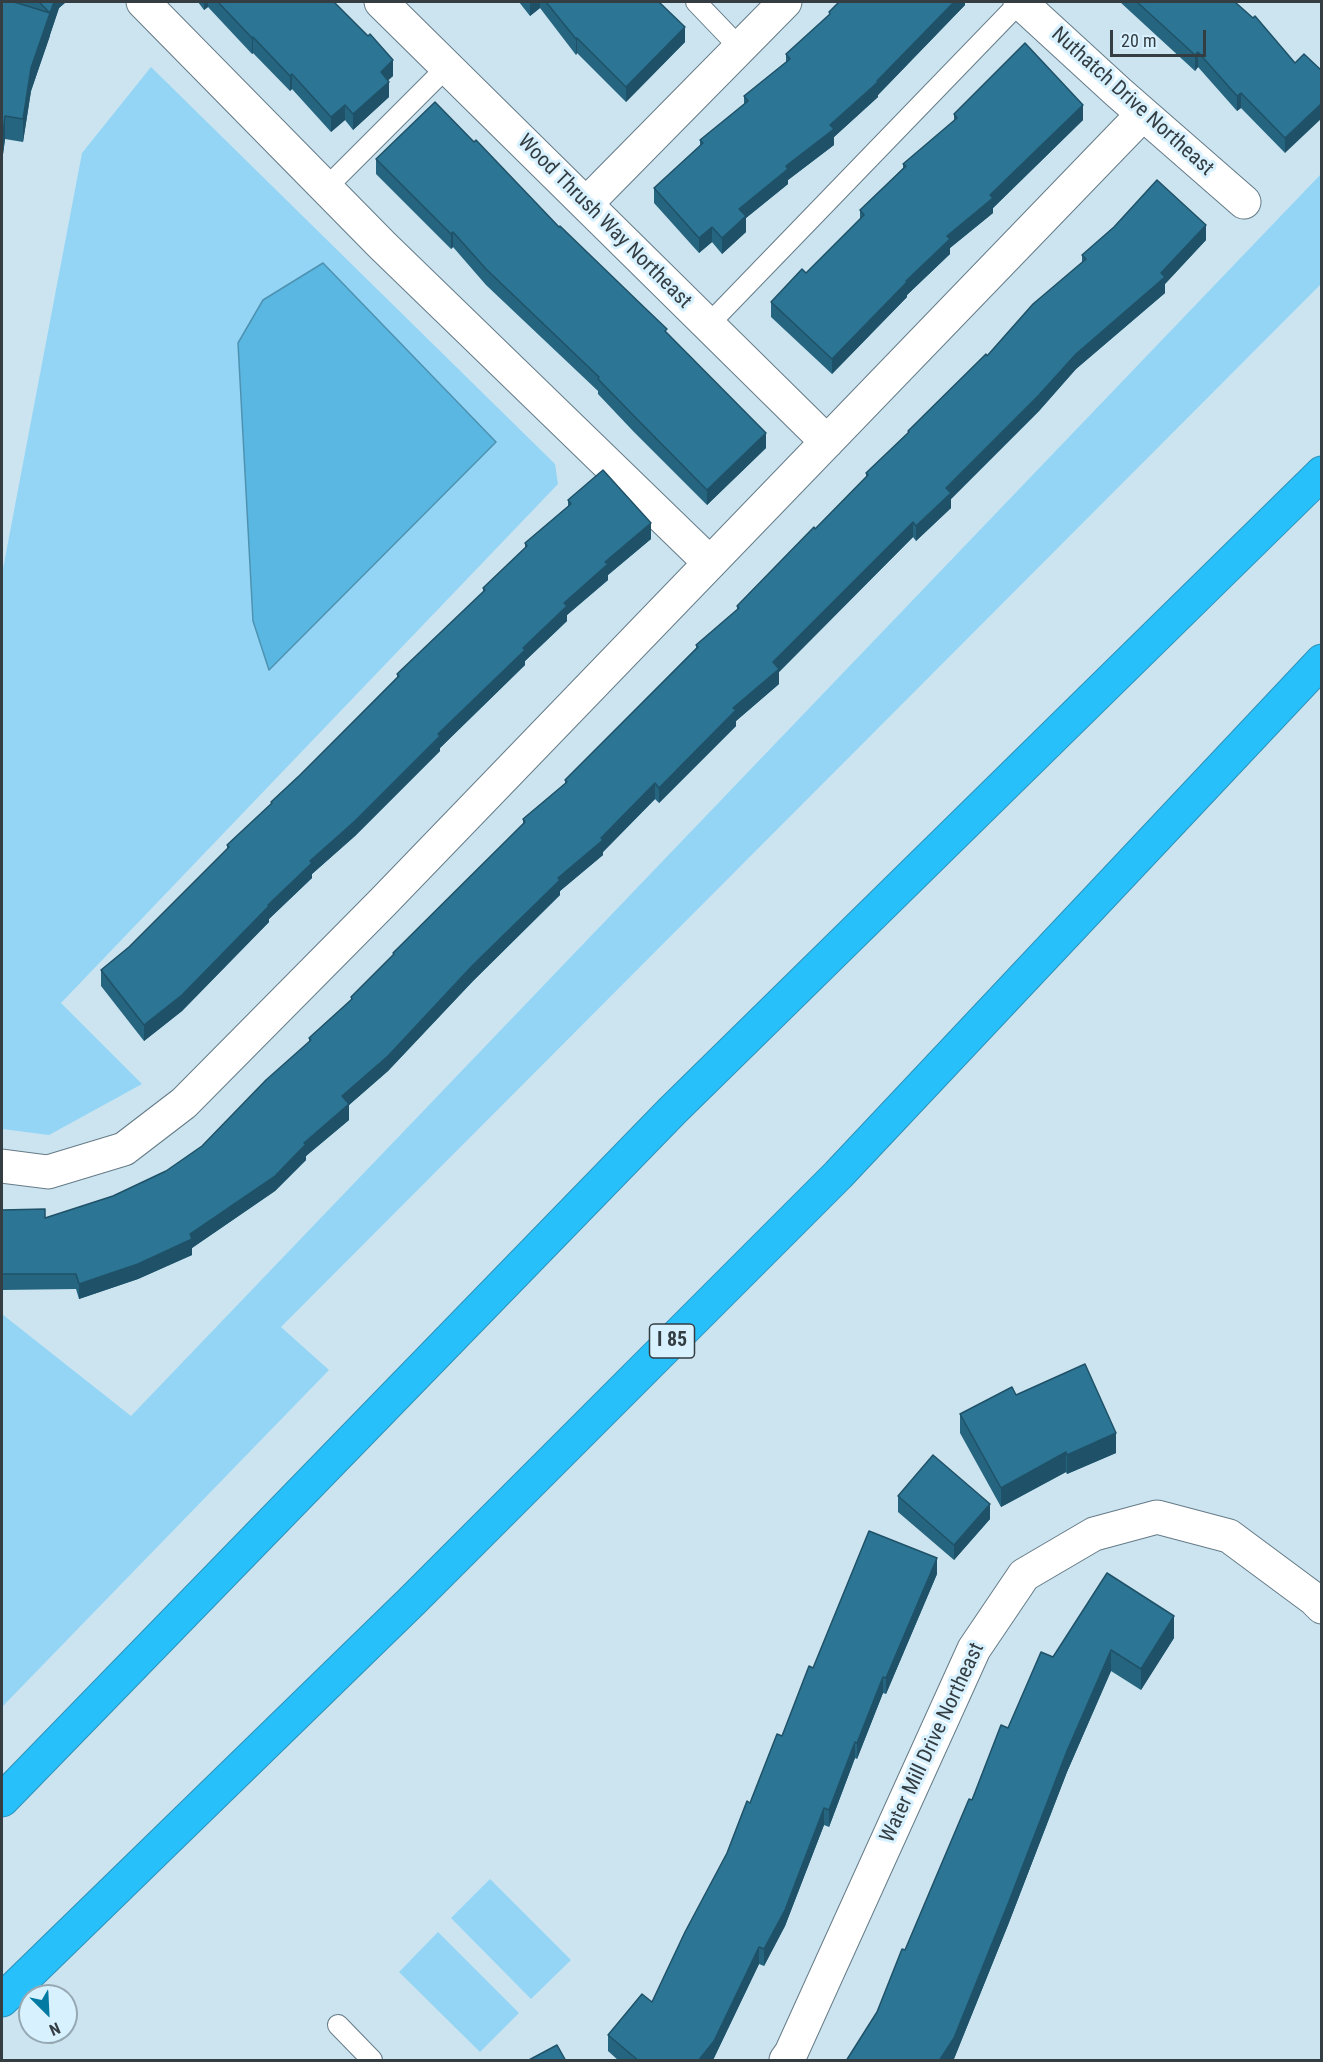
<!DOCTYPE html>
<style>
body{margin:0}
#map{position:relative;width:1323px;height:2062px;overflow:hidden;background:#cbe4f0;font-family:"Roboto Condensed",sans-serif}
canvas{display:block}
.frame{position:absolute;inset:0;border:3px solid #333d42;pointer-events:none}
.north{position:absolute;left:18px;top:1984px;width:60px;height:60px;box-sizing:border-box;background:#d8f1fe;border:2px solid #96a9b3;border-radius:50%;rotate:156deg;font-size:16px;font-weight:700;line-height:24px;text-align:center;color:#333d42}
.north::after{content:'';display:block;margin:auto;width:21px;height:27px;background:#027aa2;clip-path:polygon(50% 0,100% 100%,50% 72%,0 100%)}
.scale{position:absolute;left:1110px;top:30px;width:96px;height:27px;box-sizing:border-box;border:3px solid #333d42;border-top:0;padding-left:8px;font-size:18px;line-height:21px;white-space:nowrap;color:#333d42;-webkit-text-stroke:4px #d8f1fe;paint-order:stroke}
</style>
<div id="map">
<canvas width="1323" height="2062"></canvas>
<div class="frame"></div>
<div class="north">N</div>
<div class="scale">20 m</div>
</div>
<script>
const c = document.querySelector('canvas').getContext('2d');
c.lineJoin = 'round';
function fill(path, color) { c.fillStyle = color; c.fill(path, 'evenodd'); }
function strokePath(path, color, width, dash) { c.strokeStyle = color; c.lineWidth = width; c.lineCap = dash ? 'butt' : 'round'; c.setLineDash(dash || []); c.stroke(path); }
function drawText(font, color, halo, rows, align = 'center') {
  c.font = font + ' "Roboto Condensed",sans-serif'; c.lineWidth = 6; c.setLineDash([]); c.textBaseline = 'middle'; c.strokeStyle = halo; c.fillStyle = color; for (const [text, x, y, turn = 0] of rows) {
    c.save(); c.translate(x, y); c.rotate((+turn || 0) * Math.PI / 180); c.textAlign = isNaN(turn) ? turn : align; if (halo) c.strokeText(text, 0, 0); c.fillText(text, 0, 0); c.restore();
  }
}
fill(new Path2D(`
 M151 67 555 464 558 484 61 1003 142 1084 49 1135 2 1129V574L82 153ZM238 343 269 669 253 621Z
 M1321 174V284L281 1327 329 1370 2 1707V1314L131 1416Z
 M490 1879 571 1960 531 1999 451 1918Z
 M438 1932 519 2013 480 2052 399 1972Z`), '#94d5f5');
const water = new Path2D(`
 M323 263 496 442 269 670 253 621 238 343 263 300Z`);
fill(water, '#59b7e2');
strokePath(water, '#4e92b2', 1.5);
const lane = new Path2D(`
 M696 2 740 48
 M326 188 447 67
 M708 325 1020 2
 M338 2025 372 2060`);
const street = new Path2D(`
 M143 2 382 245 710 563
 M381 2 827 442
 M1020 2 1118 92 1244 202
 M586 204 785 2
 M2 1166 48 1172 124 1149 184 1103 383 902 1143 114
 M786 2060 791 2053 974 1649 1024 1575 1094 1534 1157 1517 1229 1536 1314 1599 1322 1607`);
const highway = new Path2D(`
 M2 1800 672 1111 1322 473
 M2 2000 411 1602 838 1175 1322 661`);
strokePath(lane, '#657b87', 22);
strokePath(street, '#657b87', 35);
strokePath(highway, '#2c92ba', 35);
strokePath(lane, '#fff', 20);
strokePath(street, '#fff', 33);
strokePath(highway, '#28c0fa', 33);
fill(new Path2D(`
 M2 2 19 3 18 2H66L59 8 31 91 23 142 5 139 2 162Z
 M198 2H334L393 76 388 80 389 97 353 130 345 120 331 132 292 89 290 91 253 53 252 54 208 7 204 10Z
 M519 2H659L685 42 626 102 577 53 576 55 540 8 530 16Z
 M965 2V5L878 95V97L834 137V145L788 180V184L746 218V232L722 254 712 242 699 253 654 203V188L700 146V140L744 104V96L786 62V54L829 15V12Z
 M1120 2H1235L1295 63 1285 153 1241 108 1237 111 1198 67 1195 71Z
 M954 114 1083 120 993 208V213L950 248V254L907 295V297L832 374 771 317V302L806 273 860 220V210L903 168V164L954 121Z
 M474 142 559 227 667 333 766 448 707 505 633 431 598 394V391L486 285 453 247 451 249 376 174V159Z
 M1206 240 1165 284V293L1076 369 1039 411 951 499V508L916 541 913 537 779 672V684L736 721V726L659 803 655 799 603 852V855L560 891V895L473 981 388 1071 349 1105V1120L306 1156V1160L275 1191 192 1248V1255L138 1279 79 1299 76 1289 2 1290V1210L45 1218 113 1196 166 1171 202 1146 309 1042V1038L351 1000V997L393 955V953L523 824V819L565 784V780L696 648V645L737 610V606L815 529 866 477V473L908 433V431L987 356 1082 262V255Z
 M568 500 651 539 608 575V580L567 615V621L525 661V665L440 748V751L355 836 312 874V878L269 919V922L182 1011 144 1041 101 986V970L129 947 227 849V845L271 804V802L300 775 397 677V674L483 592V588L525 548V543L568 506Z
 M1016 1395 1116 1453 1067 1474 1066 1472 1001 1507 960 1433V1414Z
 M898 1496 990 1519 954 1560 898 1512Z
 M937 1574 886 1694 883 1693 857 1759 855 1758 829 1827 824 1825 785 1926 764 1966 759 1964 714 2058 712 2061H619L608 2051V2035L652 2002 727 1853 782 1736 813 1668Z
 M1174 1638 1141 1690 1111 1671 1067 1772 1008 1925 953 2061H846L877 2012 972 1800 1008 1728 1053 1657Z`), '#26657f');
fill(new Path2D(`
 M54 2H66L59 8 50 35V13Z
 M204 2H208V7L204 10Z
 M530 2H540V8L530 16Z
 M954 2H965V5L878 95V97L834 137V145L788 180V184L746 218V232L722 254V238L739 209 877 81Z
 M50 13V36L31 91 23 142V119L31 68Z
 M685 27V42L626 102V87Z
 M253 37V53L252 54V38Z
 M577 38V53L576 55V39Z
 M1198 52V67L1195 71V55Z
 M393 60V76L381 87V72Z
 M292 74V89L290 91V76Z
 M389 82V97L353 130V114Z
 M1241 93V108L1237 111V96Z
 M1322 103V118L1285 153V138Z
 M345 105V120L331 132V117Z
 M1083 105V120L993 208V213L950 248V254L907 295V297L832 374V359L947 236 990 195Z
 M5 116V139L2 162V140Z
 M3 166V188L2 196V174Z
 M1206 225V240L1165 284V293L1076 369 1039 411 951 499V508L916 541V526L946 488 1076 354 1161 273Z
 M712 227V242L699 253V238Z
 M453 232V247L451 249V234Z
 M766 433V448L707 505V490Z
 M913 522V537L779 672V684L736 721V726L659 803V788L733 708 773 662Z
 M651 523V539L608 575V580L567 615V621L525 661V665L440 748V751L355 836 312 874V878L269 919V922L182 1011 144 1041V1025L268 905 310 861 438 734 523 648 564 603 605 562Z
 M655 783V799L603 852V855L560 891V895L473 981 388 1071 349 1105V1120L306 1156V1160L275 1191 192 1248V1255L138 1279 79 1299V1284L190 1234 304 1143 342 1096 473 965 558 878 601 838Z
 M1116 1433V1453L1067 1474V1455Z
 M1066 1452V1472L1001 1507V1488Z
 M990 1504V1519L954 1560V1545Z
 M937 1558V1574L886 1694V1678Z
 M1174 1616V1638L1141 1690V1669Z
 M1111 1650V1671L1067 1772 1008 1925 954 2059 953 2061H939L1067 1751Z
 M883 1677V1693L857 1759V1743Z
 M855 1742V1758L829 1827V1810Z
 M824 1808V1825L785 1926 764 1966V1949Z
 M759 1947V1964L714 2058 712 2061H698Z`), '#1f5268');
const building = new Path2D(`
 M2 2H14L50 13 31 68 23 119 5 116 2 140Z
 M39 2H54L50 13Z
 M218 2H334L368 36 370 34 393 60 381 72 389 82 353 114 345 105 331 117 292 74 290 76 253 37 252 38Z
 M546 2H659L685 27 626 87 577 38 576 39Z
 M839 2H954L877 81 878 82 830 125 834 129 786 166 788 169 739 209 746 216 722 238 712 227 699 238 654 188 703 143 700 140 748 101 744 96 790 59 786 54 830 14 829 12Z
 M1137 2H1235L1253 18 1255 16 1295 63 1304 54 1322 71V103L1285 138 1241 93 1237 96 1198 52 1195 55Z
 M1025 43 1083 105 990 195 993 198 947 236 950 239 906 281 907 282 832 359 771 302 802 269 806 273 864 215 860 210 906 166 903 164 957 118 954 114Z
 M435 102 474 142 476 140 559 227 560 226 647 310 667 329 665 331 766 433 707 490 633 415 598 379 599 377 486 269 453 232 451 234 376 159Z
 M1157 180 1206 225 1161 273 1165 277 1076 354 1039 395 946 488 951 493 916 526 913 522 773 662 779 669 733 708 736 710 659 788 655 783 601 838 603 840 558 878 560 880 473 965 388 1056 342 1096 349 1104 304 1143 306 1144 275 1176 190 1234 192 1239 138 1264 79 1284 76 1274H2V1210L45 1209V1218L113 1196 166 1171 202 1146 266 1080 311 1040 309 1038 352 999 351 997 394 954 393 953 525 822 523 819 567 782 565 780 698 647 696 645 739 608 737 606 814 527 815 529 868 475 866 473 909 432 908 431 986 354 987 356 1033 304 1086 259 1082 255 1114 227Z
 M603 470 651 523 605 562 608 564 564 603 567 606 523 648 525 650 438 734 440 736 355 821 310 861 312 863 268 905 269 906 182 995 144 1025 101 970 129 947 229 847 227 845 272 803 271 802 300 775 399 676 397 674 485 590 483 588 527 546 525 543 571 504 568 500Z
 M1085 1364 1116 1433 1067 1455 1066 1452 1001 1488 960 1414 1012 1387 1016 1395Z
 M933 1455 990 1504 954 1545 898 1496Z
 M869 1531 937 1558 886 1678 883 1677 857 1743 855 1742 829 1810 824 1808 785 1910 764 1949 759 1947 714 2041 698 2061H639L608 2035 642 1994 652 2002 685 1932 727 1853 747 1801 750 1803 777 1734 782 1736 809 1666 813 1668Z
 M1107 1573 1174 1616 1141 1669 1111 1650 1067 1751 1008 1904 954 2038 939 2061H846L877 2012 902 1949 905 1950 969 1799 972 1800 1001 1725 1008 1728 1041 1652 1053 1657Z
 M557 2045 566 2061H527Z`);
fill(building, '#2c7594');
strokePath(building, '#1f5268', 1.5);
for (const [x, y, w] of [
 [672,1341,45]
]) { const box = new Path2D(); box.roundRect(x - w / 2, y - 17, w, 34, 4.5); c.fillStyle = '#d8f1fe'; c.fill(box); strokePath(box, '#333d42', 1.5); }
drawText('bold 20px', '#333d42', null, [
 ["I 85",672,1341]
]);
drawText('21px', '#333d42', '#d8f1fe', [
 ["Nuthatch Drive Northeast",1132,102,42],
 ["Wood Thrush Way Northeast",604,222,45],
 ["Water Mill Drive Northeast",933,1743,-65]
]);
</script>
